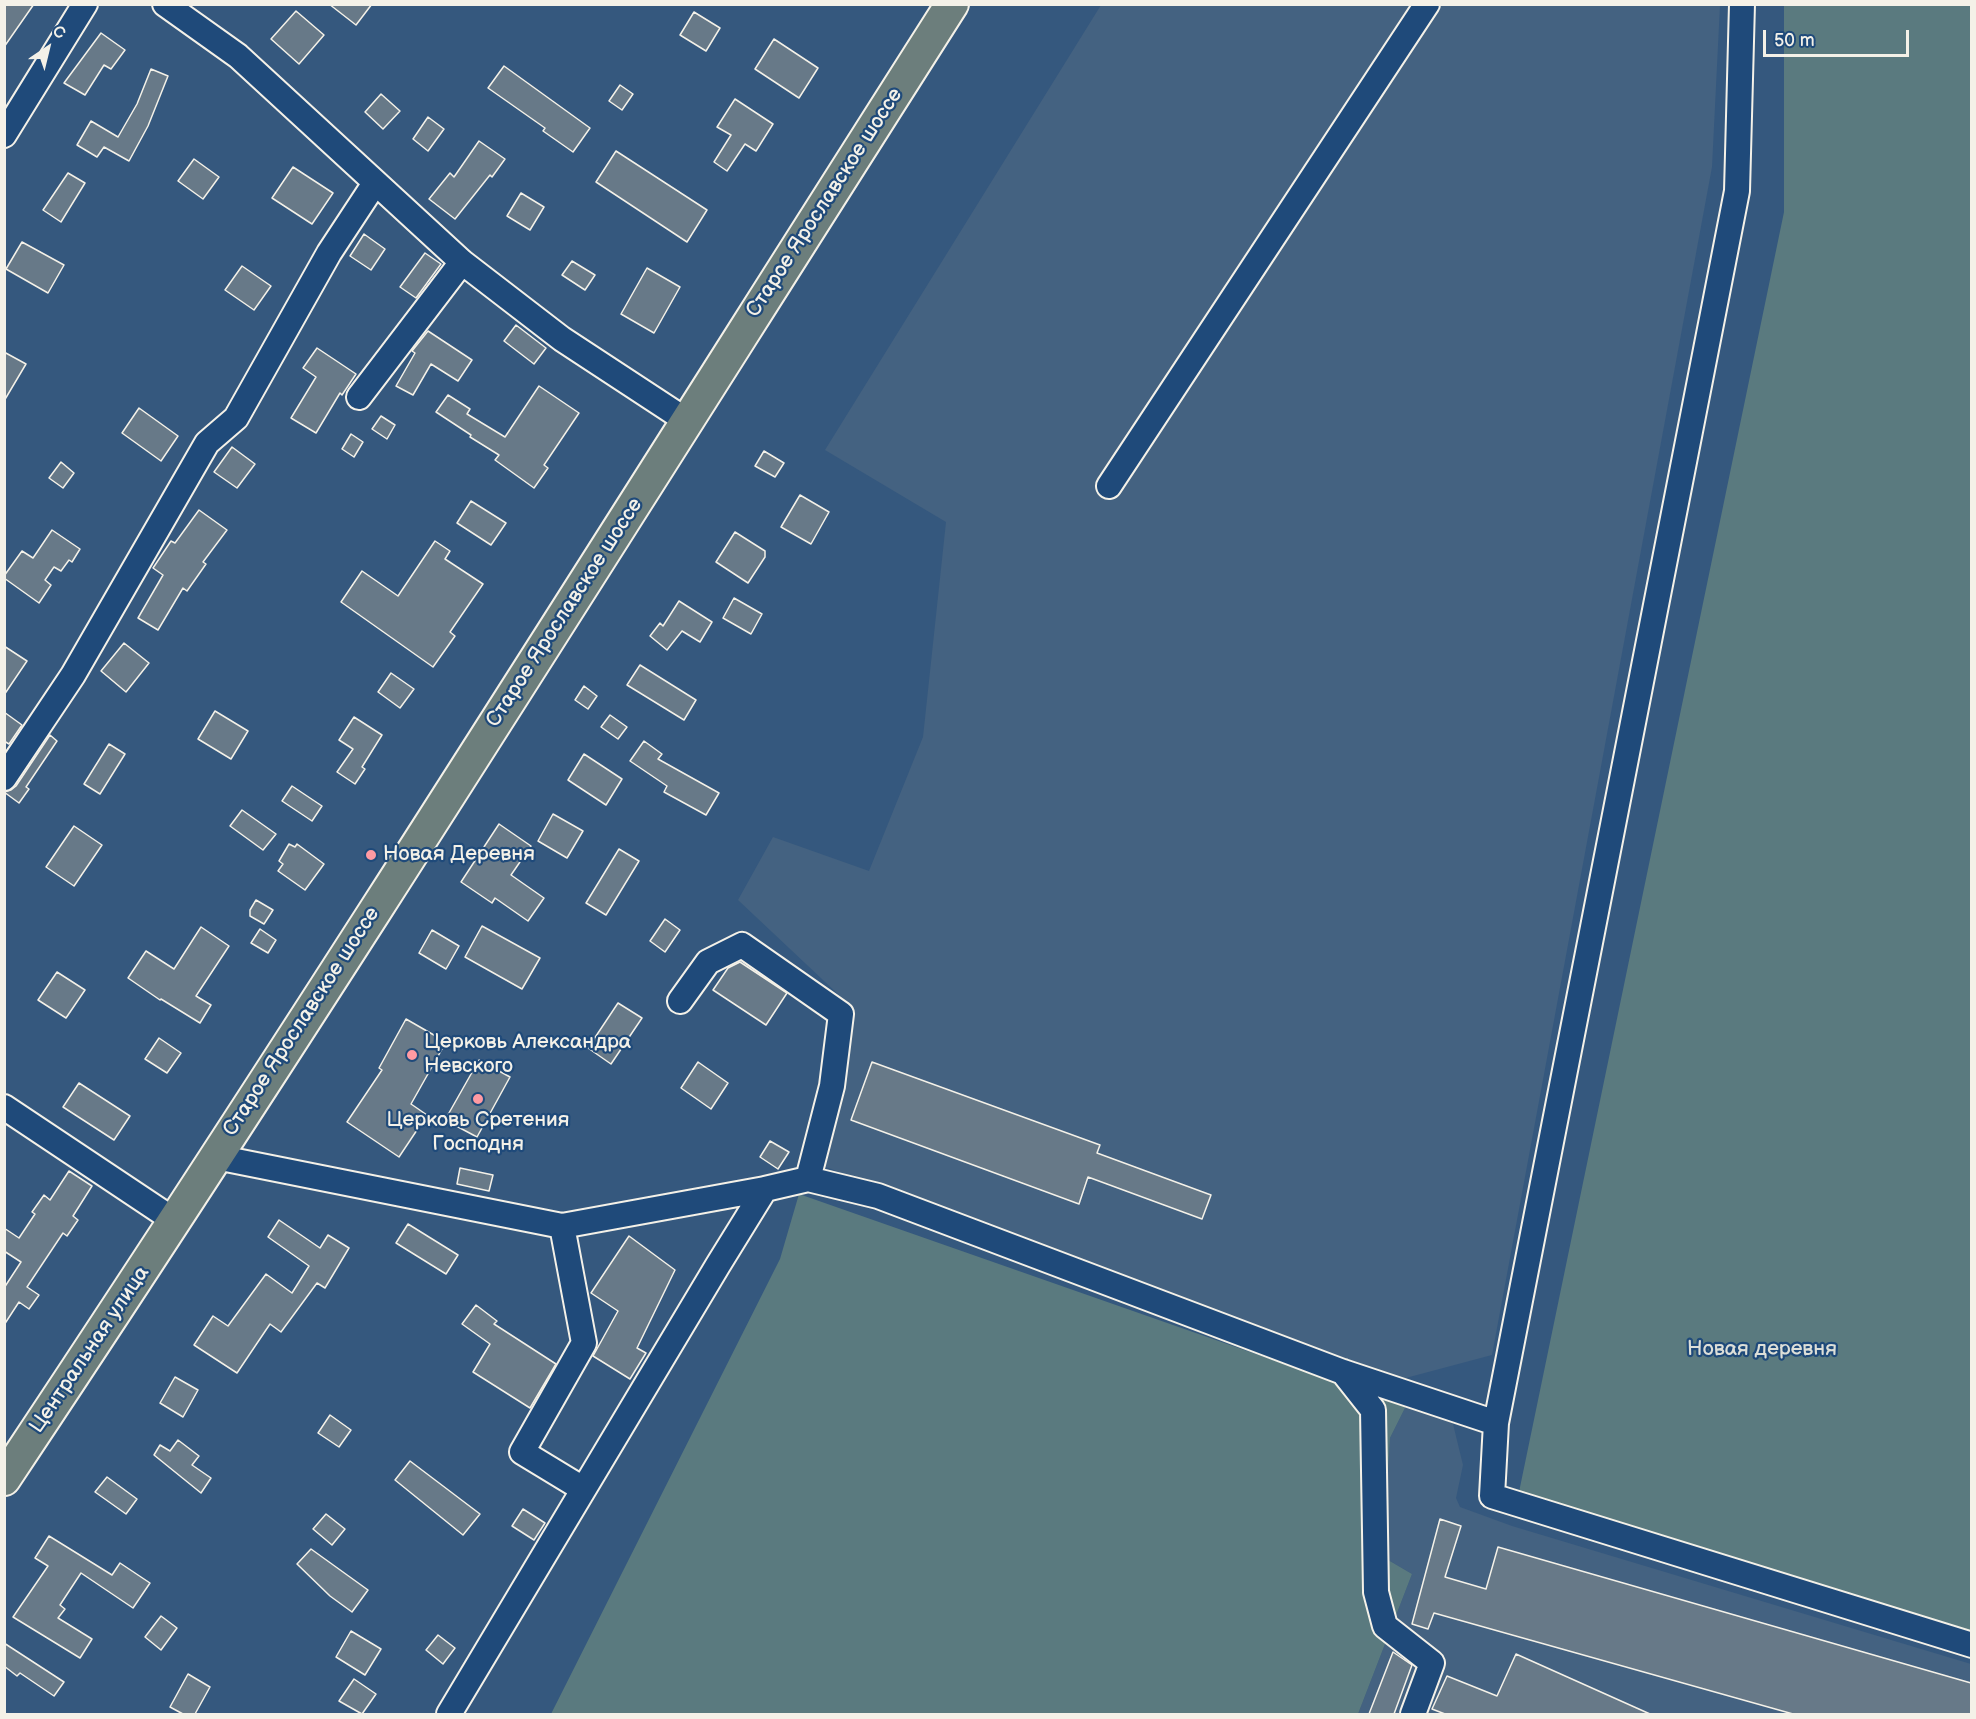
<!DOCTYPE html>
<meta charset="utf-8">
<style>
body{margin:0}
#map{position:relative;width:1976px;height:1719px;overflow:hidden;background:#35587e;font-family:"Balsamiq Sans",sans-serif}
canvas{display:block}
.frame{position:absolute;inset:0;border:6px solid #f4f1e8;pointer-events:none}
.north{position:absolute;left:18px;top:18px;width:60px;height:60px;-webkit-text-stroke:4px #1f4a7a;paint-order:stroke;rotate:35deg;font-size:16px;font-weight:700;line-height:24px;text-align:center;color:#f4f1e8}
.north::after{content:'';display:block;margin:auto;width:21px;height:27px;background:#f4f1e8;clip-path:polygon(50% 0,100% 100%,50% 72%,0 100%)}
.scale{position:absolute;left:1763px;top:30px;width:146px;height:27px;box-sizing:border-box;border:3px solid #f4f1e8;border-top:0;padding-left:8px;font-size:18px;line-height:21px;white-space:nowrap;color:#f4f1e8;-webkit-text-stroke:4px #1f4a7a;paint-order:stroke}
</style>
<div id="map">
<canvas width="1976" height="1719"></canvas>
<div class="frame"></div>
<div class="north">С</div>
<div class="scale">50 m</div>
</div>
<script>
const c = document.querySelector('canvas').getContext('2d');
c.lineJoin = 'round';
function fill(path, color) { c.fillStyle = color; c.fill(path, 'evenodd'); }
function strokePath(path, color, width, dash) { c.strokeStyle = color; c.lineWidth = width; c.lineCap = dash ? 'butt' : 'round'; c.setLineDash(dash || []); c.stroke(path); }
function drawText(font, color, halo, rows, align = 'center') {
  c.font = font + ' "Balsamiq Sans",sans-serif'; c.lineWidth = 4.5; c.setLineDash([]); c.textBaseline = 'middle'; c.strokeStyle = halo; c.fillStyle = color; for (const [text, x, y, turn = 0] of rows) {
    c.save(); c.translate(x, y); c.rotate((+turn || 0) * Math.PI / 180); c.textAlign = isNaN(turn) ? turn : align; if (halo) c.strokeText(text, 0, 0); c.fillText(text, 0, 0); c.restore();
  }
}
fill(new Path2D(`
 M1101 5H1720L1712 167 1492 1355 1402 1379 804 1159 840 996 738 900 773 837 869 871 923 737 946 522 825 450Z
 M1409 1400 1453 1424 1463 1465 1456 1498 1460 1507 1512 1526 1971 1664V1714H1358L1412 1574 1383 1557 1390 1438Z`), '#446281');
fill(new Path2D(`
 M1784 5H1971V1638L1519 1492 1784 212Z
 M799 1194 1330 1380 1409 1400 1390 1438 1383 1557 1412 1574 1358 1714H551L780 1259Z`), '#5a7a7f');
const building = new Path2D(`
 M4 4H34L4 47Z
 M329 4H372L356 25Z
 M296 11 324 35 299 64 271 39Z
 M694 12 720 28 706 51 680 35Z
 M101 33 125 50 111 69 104 65 85 95 64 83Z
 M774 39 818 68 799 98 755 69Z
 M504 66 590 128 573 152 543 131 545 128 488 88Z
 M151 69 168 76 148 126 129 161 104 147 97 157 77 145 91 121 118 137 137 104Z
 M620 85 633 94 622 110 609 101Z
 M381 94 400 111 383 129 365 112Z
 M735 99 773 124 756 151 745 144 727 171 714 162 731 135 717 127Z
 M428 117 444 129 428 151 413 139Z
 M479 141 505 159 492 177 490 175 455 219 429 199 450 173 454 177Z
 M616 151 707 210 687 242 596 182Z
 M194 159 219 177 203 199 178 181Z
 M293 167 333 193 312 224 272 198Z
 M68 173 85 183 61 222 43 210Z
 M521 193 544 207 530 230 507 216Z
 M364 234 385 249 371 270 350 256Z
 M22 242 64 265 48 293 6 269Z
 M425 253 441 264 416 298 400 287Z
 M572 261 595 275 585 290 562 275Z
 M242 266 271 286 254 310 225 290Z
 M647 268 680 287 654 333 621 314Z
 M516 325 546 348 534 364 504 341Z
 M428 331 472 360 458 381 431 364 413 395 396 386 415 353 412 351Z
 M317 348 356 374 342 395 340 393 316 433 291 418 316 377 303 368Z
 M4 352 26 364 4 401Z
 M539 386 579 413 544 465 548 468 534 488 495 460 499 455 470 437 471 435 436 412 448 395 470 409 467 414 505 437Z
 M139 408 178 436 161 461 122 433Z
 M381 416 395 425 387 439 372 429Z
 M351 434 363 442 354 457 342 449Z
 M232 447 255 464 237 488 214 472Z
 M764 451 784 463 775 477 755 466Z
 M61 462 74 473 63 488 49 478Z
 M800 495 829 512 811 544 781 527Z
 M471 501 506 523 491 545 457 523Z
 M199 510 227 530 203 562 206 564 187 591 183 588 158 630 138 618 163 575 153 568 171 541 175 543Z
 M52 530 80 549 72 562 69 560 61 571 54 567 45 580 51 585 39 603 4 578V576L22 551 33 558Z
 M735 532 765 551V557L748 583 716 562Z
 M435 541 450 551 445 559 483 584 450 632 455 636 433 667 341 602 362 571 398 596Z
 M734 598 762 614 751 634 723 618Z
 M679 601 712 622 700 642 682 631 667 650 650 636 660 623 663 626Z
 M124 643 149 663 126 692 101 671Z
 M4 646 27 661 4 695Z
 M640 665 696 700 684 720 627 685Z
 M391 673 414 689 400 708 378 692Z
 M584 686 597 696 588 709 575 700Z
 M215 711 248 731 231 759 198 739Z
 M4 712 22 725 9 744 4 741Z
 M610 715 627 727 618 739 601 727Z
 M354 717 382 735 362 767 365 769 355 784 337 772 353 749 339 740Z
 M50 735 57 741 26 787 29 789 19 803 4 792 11 790 16 786Z
 M644 741 662 754 658 759 719 793 706 815 664 792 667 786 630 761Z
 M109 744 125 754 100 794 84 784Z
 M584 754 622 779 606 805 568 780Z
 M292 786 322 806 312 821 282 801Z
 M242 810 276 834 263 850 230 826Z
 M553 814 583 831 567 858 538 841Z
 M499 824 531 846 511 875 544 898 528 921 495 898 492 903 461 882Z
 M74 826 102 845 74 886 46 867Z
 M289 844 295 847 297 844 324 864 305 890 278 871 283 864 279 861Z
 M619 849 639 861 606 915 586 903Z
 M256 900 273 910 264 924 250 916V910Z
 M665 919 680 930 665 952 650 941Z
 M482 926 540 958 522 989 465 957Z
 M201 927 229 946 196 996 211 1005 200 1023 161 999 160 1000 128 978 146 951 174 969Z
 M260 929 276 940 268 953 251 943Z
 M432 930 459 946 446 969 419 953Z
 M740 962 787 993 766 1025 713 990 728 968Z
 M57 972 85 990 66 1018 38 1000Z
 M618 1003 642 1018 611 1064 588 1048Z
 M406 1019 446 1042 411 1104 427 1115 399 1157 347 1122 382 1070 379 1068Z
 M159 1038 181 1053 167 1073 145 1059Z
 M479 1060 510 1077 477 1137 445 1120Z
 M698 1062 728 1083 711 1109 681 1088Z
 M872 1062 1100 1145 1097 1153 1211 1195 1202 1219 1088 1177 1079 1204 851 1120Z
 M79 1083 130 1116 114 1140 63 1107Z
 M770 1141 789 1152 778 1169 760 1157Z
 M460 1168 493 1175 489 1191 457 1184Z
 M69 1171 92 1186 73 1216 78 1220 67 1236 63 1233 27 1287 39 1295 29 1309 19 1302 4 1325V1288L21 1262 4 1251V1228L19 1238 35 1214 32 1212 44 1195 50 1200Z
 M279 1220 320 1248 328 1235 349 1248 325 1288 317 1283 281 1332 270 1324 237 1373 194 1345 213 1316 228 1326 266 1274 292 1293 309 1266 268 1237Z
 M408 1224 458 1255 446 1274 396 1243Z
 M629 1236 675 1270 637 1348 646 1353 630 1379 593 1356 618 1311 591 1293Z
 M476 1305 497 1321 494 1324 556 1364 530 1408 473 1372 490 1344 462 1324Z
 M175 1377 198 1390 183 1417 160 1403Z
 M330 1415 351 1430 339 1447 318 1433Z
 M178 1440 199 1456 192 1465 211 1478 201 1493 154 1455 160 1445 170 1451Z
 M410 1461 480 1514 463 1535 395 1480Z
 M107 1477 137 1499 126 1514 95 1492Z
 M523 1509 545 1523 534 1540 512 1526Z
 M326 1514 345 1529 332 1545 313 1529Z
 M1440 1519 1461 1526 1445 1577 1486 1589 1498 1547 1971 1683V1714H1793L1434 1613 1428 1629 1412 1624Z
 M49 1536 112 1575 120 1563 150 1583 133 1608 81 1573 60 1605 65 1609 58 1618 92 1639 80 1658 13 1617 48 1566 35 1558Z
 M311 1549 368 1590 352 1612 330 1596 297 1564Z
 M161 1616 177 1628 161 1650 145 1637Z
 M351 1631 381 1649 365 1675 336 1657Z
 M438 1635 455 1648 443 1664 426 1650Z
 M4 1643 64 1682 54 1696 20 1673 17 1676 4 1666Z
 M1393 1652 1412 1665 1394 1714H1369Z
 M1516 1654 1650 1714H1445L1432 1709 1447 1676 1497 1696Z
 M188 1674 210 1687 195 1714H183L170 1707Z
 M354 1679 376 1694 362 1714 339 1701Z`);
fill(building, '#677988');
strokePath(building, '#f4f1e8', 1.5);
const minor = new Path2D(`
 M165 4 238 56 462 262 562 339 687 421
 M4 135 85 4
 M359 397 462 262
 M1109 486 1427 4
 M4 778 73 675 207 443 236 418 329 253 375 183
 M680 1001 708 962 742 945 841 1014 832 1086 808 1179
 M4 1107 175 1221
 M216 1157 562 1226 765 1189 808 1179 878 1196 1343 1372 1496 1423 1737 191 1742 4
 M562 1226 584 1343 522 1452 583 1489
 M1343 1372 1373 1410 1376 1592 1385 1626 1432 1663 1413 1714
 M1496 1423 1492 1496 1972 1645
 M449 1714 718 1265 765 1189`);
const major = new Path2D(`
 M4 1479C328 993 638 497 952 4`);
strokePath(minor, '#f4f1e8', 28);
strokePath(major, '#f4f1e8', 36);
strokePath(minor, '#1f4a7a', 24);
strokePath(major, '#6c7e7c', 32);
for (const [x, y, r, color] of [
 [371,855,6,"#ff9aa2"],
 [412,1055,6,"#ff9aa2"],
 [478,1099,6,"#ff9aa2"]
]) { const dot = new Path2D(); dot.arc(x, y, r, 0, 2 * Math.PI); c.fillStyle = color; c.fill(dot); strokePath(dot, '#1f4a7a', 2); }
drawText('21px', '#f4f1e8', '#1f4a7a', [
 ["Старое Ярославское шоссе",825,203,-57],
 ["Старое Ярославское шоссе",565,613,-57],
 ["Старое Ярославское шоссе",302,1022,-57],
 ["Центральная улица",90,1350,-56]
]);
drawText('21px', '#f4f1e8', '#1f4a7a', [
 ["Новая Деревня",383,855],
 ["Церковь Александра",424,1043],
 ["Невского",424,1067],
 ["Церковь Сретения",478,1121,"center"],
 ["Господня",478,1145,"center"]
], 'left');
drawText('21px', '#dddfd8', '#1f4a7a', [
 ["Новая деревня",1762,1350]
]);
</script>
